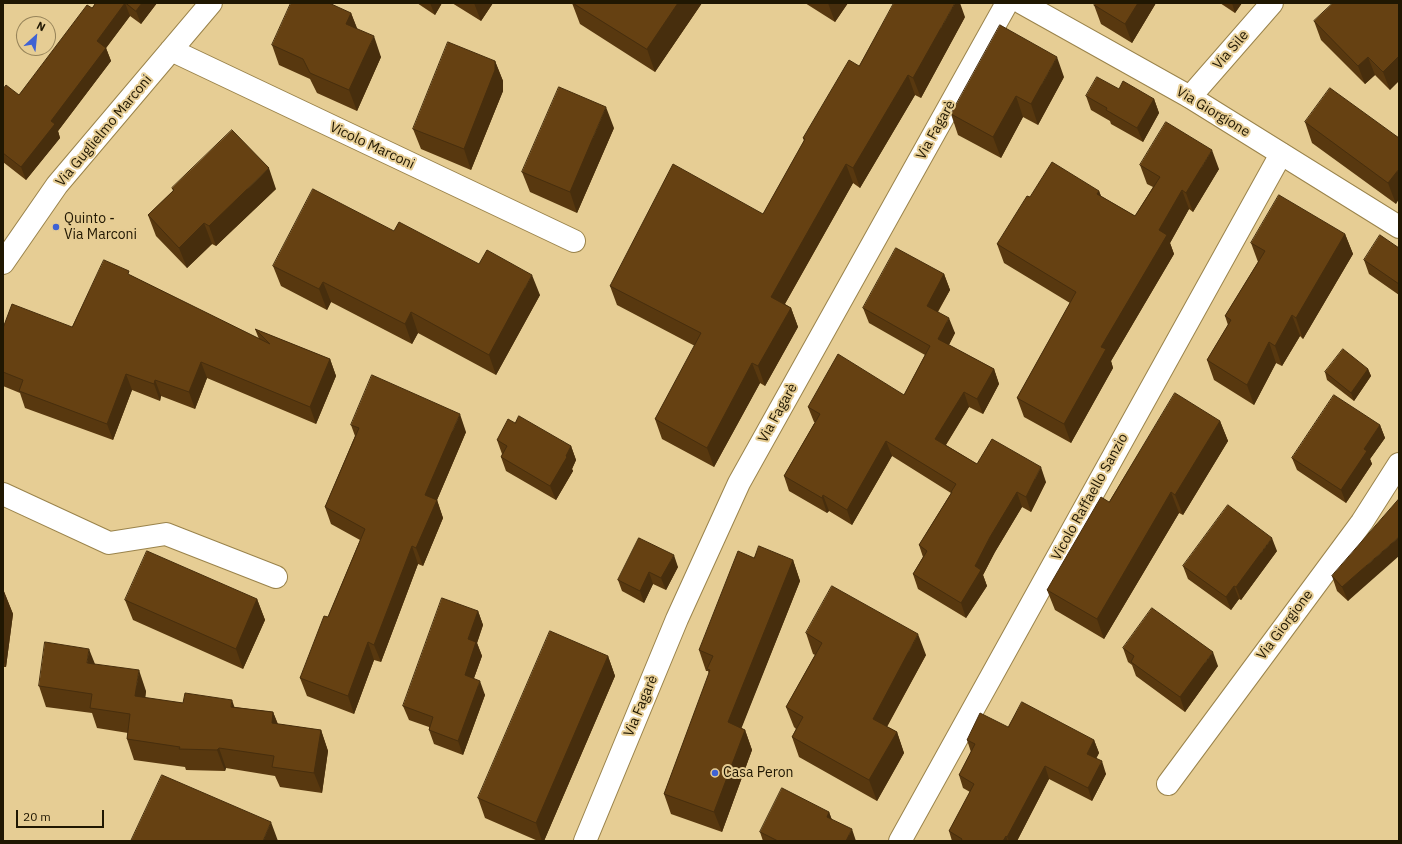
<!DOCTYPE html>
<meta charset="utf-8">
<style>
body{margin:0}
#map{position:relative;width:1402px;height:844px;overflow:hidden;background:#e6cd94;font-family:"IBM Plex Sans",sans-serif}
canvas{display:block}
.frame{position:absolute;inset:0;border:4px solid #201702;pointer-events:none}
.north{position:absolute;left:16px;top:16px;width:40px;height:40px;box-sizing:border-box;background:#e6cd94;border:1px solid #97845a;border-radius:50%;rotate:27deg;font-size:11px;font-weight:700;line-height:16px;text-align:center;color:#201702}
.north::after{content:'';display:block;margin:auto;width:14px;height:18px;background:#3f62d4;clip-path:polygon(50% 0,100% 100%,50% 72%,0 100%)}
.scale{position:absolute;left:16px;top:810px;width:88px;height:18px;box-sizing:border-box;border:2px solid #201702;border-top:0;padding-left:5px;font-size:12px;line-height:14px;white-space:nowrap;color:#201702;-webkit-text-stroke:3px #e6cd94;paint-order:stroke}
</style>
<div id="map">
<canvas width="1402" height="844"></canvas>
<div class="frame"></div>
<div class="north">N</div>
<div class="scale">20 m</div>
</div>
<script>
const c = document.querySelector('canvas').getContext('2d');
c.lineJoin = 'round';
function strokePath(path, color, width, dash) { c.strokeStyle = color; c.lineWidth = width; c.lineCap = dash ? 'butt' : 'round'; c.setLineDash(dash || []); c.stroke(path); }
function fill(path, color) { c.fillStyle = color; c.fill(path, 'evenodd'); }
function drawText(font, color, halo, rows, align = 'center') {
  c.font = font + ' "IBM Plex Sans",sans-serif'; c.lineWidth = 4; c.setLineDash([]); c.textBaseline = 'middle'; c.strokeStyle = halo; c.fillStyle = color; for (const [text, x, y, turn = 0] of rows) {
    c.save(); c.translate(x, y); c.rotate((+turn || 0) * Math.PI / 180); c.textAlign = isNaN(turn) ? turn : align; if (halo) c.strokeText(text, 0, 0); c.fillText(text, 0, 0); c.restore();
  }
}
const minor = new Path2D(`
 M171 50 574 241
 M1190 97 1272 3
 M3 263 57 185 211 3
 M3 494 109 543 166 534 276 577
 M1168 784 1362 522 1399 464
 M585 841 677 619 739 483 1007 3
 M900 841 1281 154`);
const tertiary = new Path2D(`
 M1022 3 1190 97 1399 227`);
strokePath(minor, '#9a834b', 24);
strokePath(tertiary, '#9a834b', 24);
strokePath(minor, '#fff', 22);
strokePath(tertiary, '#fff', 22);
fill(new Path2D(`
 M96 3H157L141 24 130 16 106 48 111 61 58 131 60 138 26 180 3 162V89L19 95Z
 M417 3H442L435 15Z
 M452 3H493L481 21Z
 M572 3H702L655 72 580 24Z
 M805 3H848L835 22Z
 M1156 3 1132 43 1101 24 1094 5Z
 M1220 3H1242L1235 13Z
 M1399 3 1390 90 1375 75 1365 84 1321 40 1314 21Z
 M351 13 357 29 381 57 357 111 317 93 310 79 279 65 272 45Z
 M965 17 921 98 915 95 860 188 853 183 785 304 791 308 798 327 765 386 760 383 714 467 662 439 655 419 695 346 617 305 610 286 763 214 804 141 803 138 859 66Z
 M495 61 503 81V91L471 170 421 149 413 129Z
 M1064 77 1038 125 1023 117 1001 158 958 135 951 114Z
 M1119 89 1154 99 1159 113 1143 142 1111 124 1110 121 1091 110 1086 96Z
 M1305 122 1399 138 1396 204 1312 143Z
 M614 128 577 213 530 192 522 172Z
 M1140 165 1219 169 1193 212 1189 209 1170 243 1174 254 1111 361 1113 368 1071 443 1024 417 1017 398 1070 303 1004 263 997 244 1099 191 1101 196 1135 216 1153 187 1147 184Z
 M172 188 276 189 216 246 212 244 187 268 156 236 148 215 173 191Z
 M394 231 540 295 496 375 418 333 412 344 331 302 327 310 281 286 273 266Z
 M1345 234 1353 254 1303 339 1300 336 1282 366 1276 363 1254 405 1214 380 1207 360 1228 325 1225 316 1258 262 1251 243Z
 M1399 248V295L1369 274 1364 260Z
 M944 274 950 290 938 312 955 333 949 345 994 369 999 384 983 414 969 407 946 445 977 464 1046 482 1031 512 1022 507 995 552 983 575 987 586 966 618 918 589 913 574 923 557 919 545 951 493 892 456 852 525 829 511 827 513 789 491 784 476 815 422H814L808 407 904 395 925 355 869 323 863 308Z
 M130 275 259 339 255 329 330 359 336 376 316 424 207 378 195 409 161 396 160 401 132 390 113 440 25 408 20 393 3 386V328L72 327Z
 M1368 369 1371 376 1354 401 1327 380 1325 372Z
 M1220 421 1228 441 1183 515 1179 513 1104 639 1055 610 1047 590 1109 502Z
 M515 423 571 446 576 460 572 469 573 471 556 500 506 471 501 457 502 454 497 440Z
 M351 425 466 432 437 500 443 518 423 566 418 564 381 662 374 660 354 714 307 696 300 678 328 617 360 540 331 524 325 507 355 436Z
 M1380 425 1385 438 1370 459 1372 464 1346 503 1297 470 1292 458Z
 M1399 499 1348 601 1337 591 1332 576Z
 M639 538 678 567 666 590 653 584 644 603 622 591 618 580Z
 M1277 551 1241 600 1239 599 1231 610 1188 579 1183 566Z
 M754 558 793 560 800 581 741 728 745 730 752 750 722 832 671 814 664 794 709 674 708 671H706L699 650Z
 M3 589 13 614 6 667H3Z
 M257 599 265 620 243 669 133 620 125 600Z
 M478 611 483 625 477 643 482 656 474 678 485 695 463 755 434 744 429 730V727L409 720 403 706Z
 M806 633 926 655 887 727 897 732 904 753 877 801 799 757 792 737 796 729 794 727 786 707 815 655 813 654Z
 M1123 648 1218 666 1185 712 1136 676 1132 665 1128 662Z
 M608 656 615 676 544 841H538L485 818 478 798Z
 M95 664 146 691 145 698 183 703 234 707 273 712 278 724 321 730 328 751 322 793 280 787 275 776 226 768 225 771 186 770 185 767 134 760 127 739 128 733 97 728 92 713 46 707 39 686Z
 M1008 727 1094 740 1099 753 1096 758 1106 774 1092 801 1049 779 1017 841H952L949 831 970 792 963 788 959 775 971 752 967 740Z
 M829 812 832 820 856 841H763L760 832Z`), '#58380f');
fill(new Path2D(`
 M125 3 130 16 106 48 111 61 58 131 60 138 26 180 21 167 51 121 97 41Z
 M142 3H157L141 24 136 11Z
 M430 3H442L435 15Z
 M474 3H493L481 21Z
 M678 3H702L655 72 647 49Z
 M828 3H848L835 22Z
 M955 3H960L965 17 921 98 913 78Z
 M1138 3H1156L1132 43 1125 24Z
 M1232 3H1242L1235 13Z
 M351 13 359 33 346 24Z
 M374 36 381 57 357 111 349 90Z
 M1399 56V81L1390 90 1383 72Z
 M1057 57 1064 77 1038 125 1031 104Z
 M1368 57 1375 75 1365 84 1358 66Z
 M495 61 503 81V91L471 170 464 149Z
 M908 75 915 95 860 188 853 168Z
 M1016 96 1023 117 1001 158 993 137Z
 M1154 99 1159 113 1143 142 1137 128Z
 M606 107 614 128 577 213 570 192Z
 M1212 150 1219 169 1193 212 1186 193Z
 M846 164 853 183 778 316 771 297Z
 M269 168 276 189 216 246 209 226Z
 M1399 169V199L1396 204 1388 183Z
 M1182 190 1189 209 1170 243 1174 254 1111 361 1113 368 1071 443 1064 424 1101 347 1159 230Z
 M1099 191 1106 210 1097 194Z
 M204 223 212 244 187 268 179 248Z
 M1345 234 1353 254 1303 339 1296 318Z
 M944 274 950 290 932 321 927 306Z
 M532 275 540 295 496 375 489 355Z
 M323 282 331 302 327 310 319 289Z
 M791 308 798 327 765 386 758 366Z
 M411 312 418 333 412 344 405 324Z
 M1292 315 1300 336 1282 366 1275 346Z
 M949 318 955 333 944 354 938 339Z
 M1269 342 1276 363 1254 405 1247 385Z
 M330 359 336 376 316 424 310 407Z
 M201 362 207 378 195 409 189 392Z
 M752 363 760 383 714 467 707 448Z
 M994 369 999 384 983 414 977 399Z
 M1368 369 1371 376 1354 401 1351 393Z
 M126 374 132 390 113 440 107 424Z
 M155 380 161 396 160 401 154 384Z
 M964 392 969 407 940 454 935 439Z
 M460 414 466 432 437 500 443 518 423 566 416 548 425 495Z
 M1220 421 1228 441 1183 515 1175 495Z
 M1380 425 1385 438 1370 459 1372 464 1346 503 1341 490 1364 449Z
 M886 441 892 456 852 525 847 510Z
 M571 446 576 460 572 469 573 471 556 500 550 486Z
 M1041 467 1046 482 1031 512 1026 497Z
 M1017 492 1022 507 995 552 983 575 987 586 966 618 961 603 975 566 990 537Z
 M1171 492 1179 513 1104 639 1097 619Z
 M823 495 829 511 827 513 822 498Z
 M1399 537V556L1348 601 1342 587Z
 M1272 538 1277 551 1241 600 1236 587Z
 M412 546 418 564 381 662 374 645Z
 M674 555 678 567 666 590 661 578Z
 M793 560 800 581 736 742 728 722Z
 M649 572 653 584 644 603 640 591Z
 M1234 586 1239 599 1231 610 1226 597Z
 M3 589 13 614 6 667 3 660Z
 M257 599 265 620 243 669 236 649Z
 M478 611 483 625 477 643 482 656 470 689 465 675 468 639Z
 M918 634 926 655 880 739 873 719Z
 M368 642 374 660 354 714 348 696Z
 M89 649 97 669 87 663Z
 M1213 652 1218 666 1185 712 1180 697Z
 M608 656 615 676 544 841H542L536 823Z
 M139 670 146 691 143 717 135 696Z
 M480 681 485 695 463 755 458 741Z
 M232 700 239 720 231 707Z
 M273 712 281 733 272 723Z
 M321 730 328 751 322 793 314 773Z
 M745 730 752 750 722 832 714 812Z
 M897 732 904 753 877 801 869 780Z
 M1094 740 1099 753 1092 767 1087 754Z
 M219 748 226 768 225 771 217 750Z
 M1102 761 1106 774 1092 801 1088 788Z
 M1045 766 1049 779 1017 841H1009L1007 837Z
 M829 812 834 826 827 817Z
 M271 822 278 841H263Z
 M852 829 856 841H846Z
 M1006 836 1008 841H1003Z`), '#472e0d');
const building = new Path2D(`
 M96 3H125L97 41 106 48 51 121 55 124 21 167 3 153V89L6 85 19 95 87 5 92 8Z
 M126 3H142L136 11Z
 M291 3H329L351 13 346 24 374 36 349 90 310 73 303 59 272 45Z
 M573 3H678L647 49Z
 M894 3H955L913 78 908 75 853 168 846 164 771 297 791 308 758 366 752 363 707 448 655 419 701 333 610 286 673 164 763 214 805 139 803 138 849 60 859 66Z
 M1096 3H1138L1125 24 1094 5Z
 M1333 3H1399V56L1383 72 1368 57 1358 66 1314 21Z
 M1000 25 1057 57 1031 104 1016 96 993 137 951 114Z
 M448 42 495 61V70L464 149 413 129Z
 M1097 77 1119 89 1123 81 1154 99 1137 128 1106 110 1107 108 1086 96Z
 M559 87 606 107 570 192 522 172Z
 M1330 88 1399 138V169L1388 183 1305 122Z
 M1166 122 1212 150 1186 193 1182 190 1159 230 1167 235 1101 347 1106 349 1064 424 1017 398 1076 292 997 244 1027 196 1030 197 1052 162 1099 191 1097 194 1135 216 1160 177 1140 165Z
 M232 130 269 168 209 226 204 223 179 248 148 215 174 190 172 188Z
 M313 189 394 231 399 222 479 264 487 250 532 275 489 355 411 312 405 324 323 282 319 289 273 266Z
 M1279 195 1345 234 1296 318 1292 315 1275 346 1269 342 1247 385 1207 360 1231 320 1225 316 1265 251 1251 243Z
 M1380 235 1399 248V284L1364 260Z
 M896 248 944 274 927 306 949 318 938 339 994 369 977 399 964 392 935 439 977 464 992 439 1041 467 1026 497 1017 492 990 537 975 566 981 570 961 603 913 574 927 551 919 545 952 492H951L956 484 886 441 847 510 823 495 822 498 784 476 820 414 808 407 838 354 904 395 930 346 863 308Z
 M104 260 129 271 128 274 270 344 255 329 330 359 310 407 201 362 189 392 155 380 154 384 126 374 107 424 19 391 23 380 3 372V328L12 304 72 327Z
 M1343 349 1368 369 1351 393 1325 372Z
 M372 375 460 414 425 495 437 500 416 548 412 546 374 645 368 642 348 696 300 678 324 616 328 617 365 529 325 507 359 428 351 425Z
 M1175 393 1220 421 1175 495 1171 492 1097 619 1047 590 1101 497 1109 502Z
 M1334 395 1380 425 1364 449 1367 451 1341 490 1292 458Z
 M519 416 571 446 566 456 567 457 550 486 501 457 507 446 497 440 508 419 515 423Z
 M1399 499V537L1342 587 1332 576Z
 M1228 505 1272 538 1236 587 1234 586 1226 597 1183 566Z
 M639 538 674 555 661 578 649 572 640 591 618 580Z
 M759 546 793 560 728 722 745 730 714 812 664 794 710 670 707 669 713 656 699 650 738 551 754 558Z
 M147 551 257 599 236 649 125 600Z
 M832 586 918 634 873 719 897 732 869 780 792 737 803 717 786 707 822 643 806 633Z
 M442 598 478 611 468 639 476 642 465 675 480 681 458 741 429 730 433 717 403 706Z
 M1152 608 1213 652 1180 697 1131 662 1134 656 1123 648Z
 M550 631 608 656 536 823 478 798Z
 M45 642 89 649 87 663 139 670 135 696 183 703 185 693 232 700 231 707 273 712 272 723 321 730 314 773 272 767 274 756 219 748 217 750 179 749 180 747 127 739 130 714 90 708 92 694 39 686Z
 M1022 702 1094 740 1087 754 1102 761 1088 788 1045 766 1007 837 1006 836 1003 841H961L962 839 949 831 974 784 959 775 975 744 967 740 980 713 1008 727Z
 M162 775 271 822 263 841H131Z
 M782 788 829 812 827 817 852 829 846 841H778L760 832Z`);
fill(building, '#664112');
strokePath(building, '#472e0d', 1);
for (const [x, y, r, color] of [
 [56,227,4,"#3f62d4"],
 [715,773,4,"#3f62d4"]
]) { const dot = new Path2D(); dot.arc(x, y, r, 0, 2 * Math.PI); c.fillStyle = color; c.fill(dot); strokePath(dot, '#e6cd94', 1.5); }
drawText('14px', '#201702', '#e6cd94', [
 ["Via Sile",1231,50,-49],
 ["Via Giorgione",1213,112,31],
 ["Via Fagarè",936,130,-61],
 ["Via Guglielmo Marconi",104,131,-50],
 ["Vicolo Marconi",372,146,25],
 ["Via Fagarè",778,413,-61],
 ["Vicolo Raffaello Sanzio",1090,497,-61],
 ["Via Giorgione",1285,625,-53],
 ["Via Fagarè",641,706,-67]
]);
drawText('14px', '#201702', '#e6cd94', [
 ["Quinto -",64,219],
 ["Via Marconi",64,235],
 ["Casa Peron",723,773]
], 'left');
</script>
